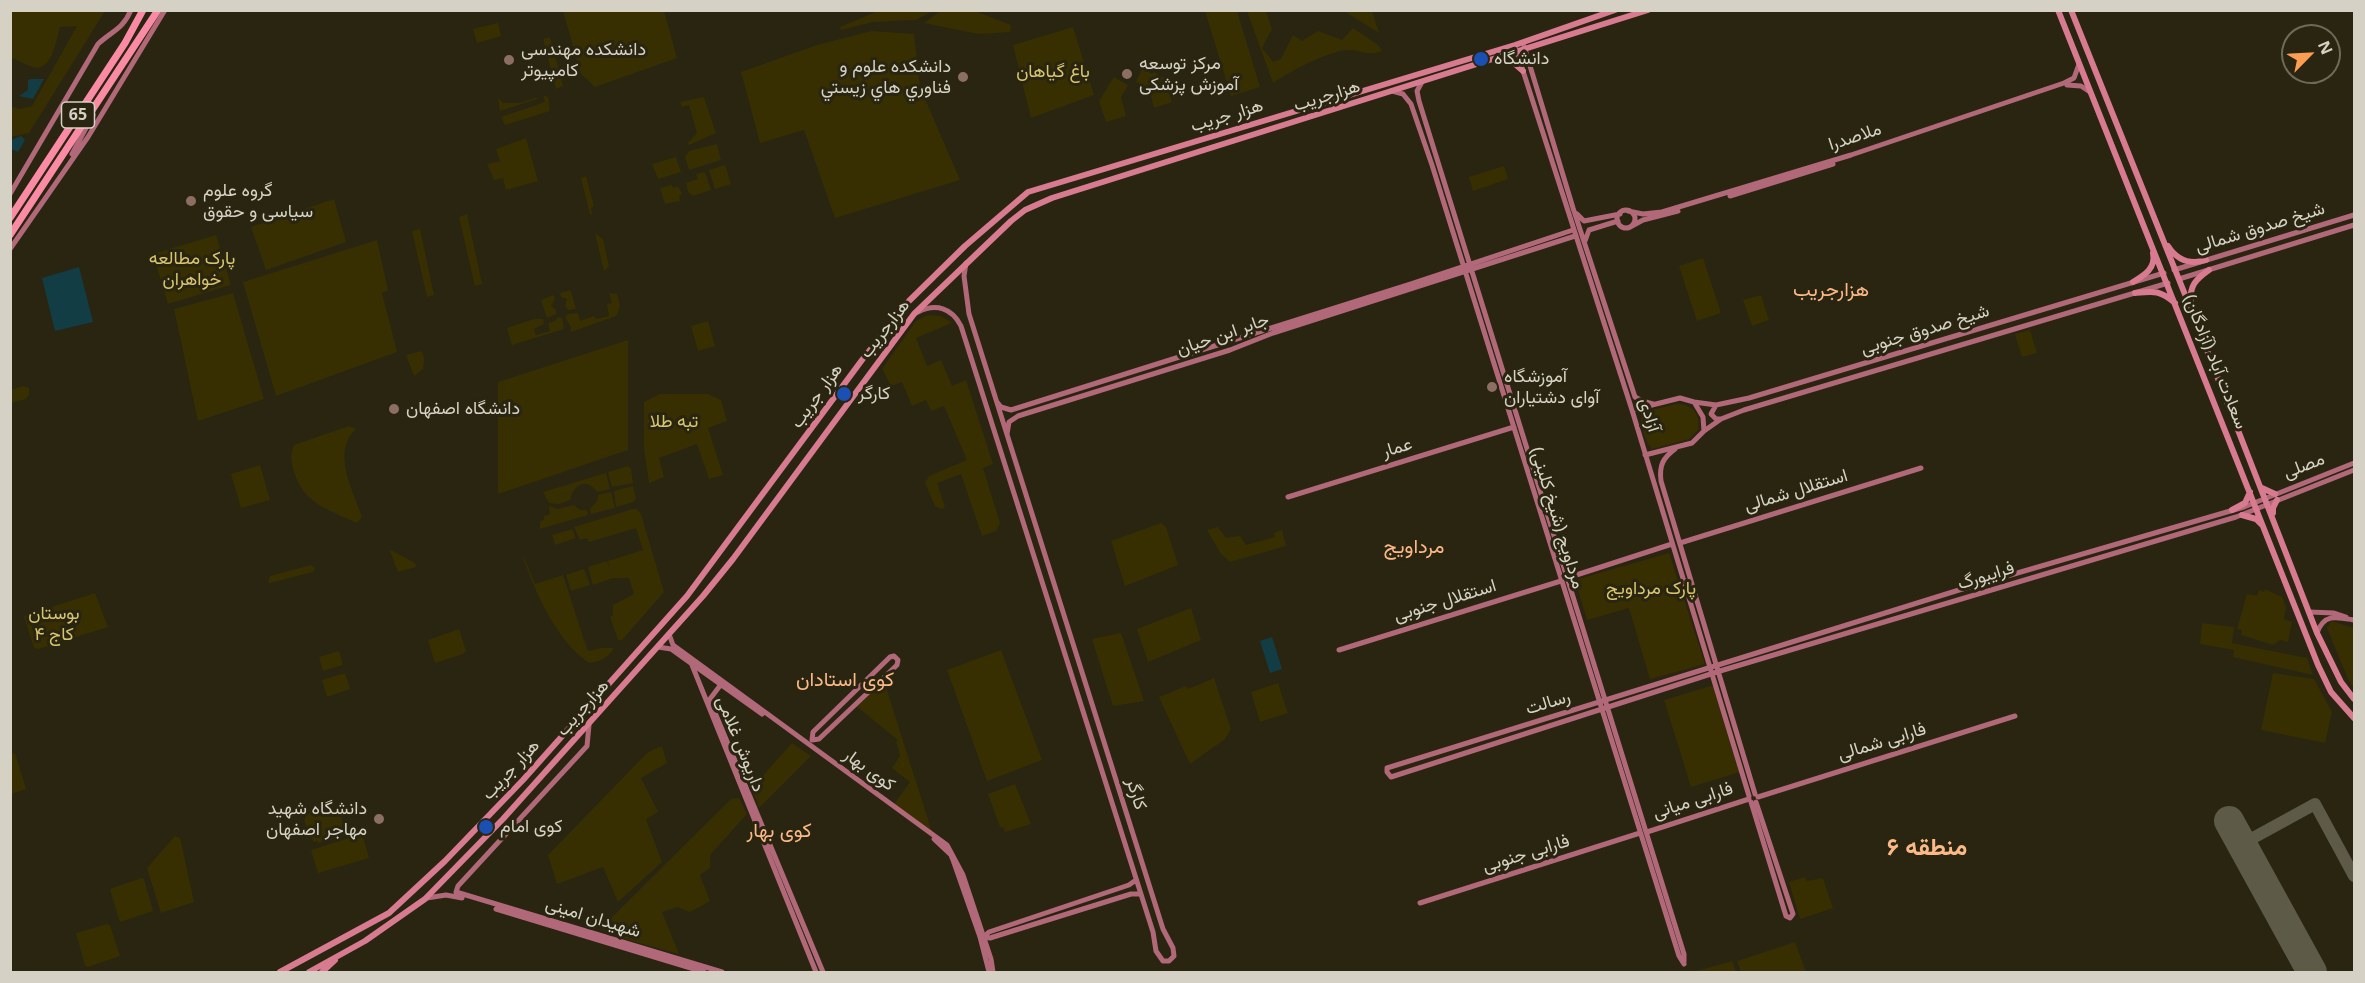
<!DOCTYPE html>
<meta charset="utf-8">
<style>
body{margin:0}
#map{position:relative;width:2365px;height:983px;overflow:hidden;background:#292510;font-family:"Noto Sans",sans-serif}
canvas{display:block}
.frame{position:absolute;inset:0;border:12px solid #d5d2c5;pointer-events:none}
.north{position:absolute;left:2281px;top:24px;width:60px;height:60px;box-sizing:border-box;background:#292510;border:2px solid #6e6a58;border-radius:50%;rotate:66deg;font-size:16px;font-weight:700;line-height:24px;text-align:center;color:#d5d2c5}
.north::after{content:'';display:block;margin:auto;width:21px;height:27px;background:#fc9e52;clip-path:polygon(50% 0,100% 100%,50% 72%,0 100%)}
</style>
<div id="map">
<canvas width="2365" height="983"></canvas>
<div class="frame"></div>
<div class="north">N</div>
</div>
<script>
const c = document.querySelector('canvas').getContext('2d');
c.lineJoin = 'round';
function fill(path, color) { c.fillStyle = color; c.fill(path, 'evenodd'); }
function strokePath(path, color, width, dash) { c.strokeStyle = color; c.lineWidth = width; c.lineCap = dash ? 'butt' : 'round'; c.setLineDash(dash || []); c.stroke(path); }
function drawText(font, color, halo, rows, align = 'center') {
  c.font = font + ' "Noto Sans",Vazirmatn,sans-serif'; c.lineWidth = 6; c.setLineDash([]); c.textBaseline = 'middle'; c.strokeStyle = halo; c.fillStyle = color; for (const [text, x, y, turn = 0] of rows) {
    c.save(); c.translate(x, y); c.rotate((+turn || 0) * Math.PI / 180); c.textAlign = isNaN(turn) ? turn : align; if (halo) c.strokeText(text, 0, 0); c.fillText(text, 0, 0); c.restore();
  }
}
fill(new Path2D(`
 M11 10 105 11 29 133 11 137V106L19 109 32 106 77 26 60 27C57 38 52 73 33 67 25 65 19 60 11 58Z
 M563 11H664L677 58 595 87 581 74Z
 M878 11V10L933 11 916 20 873 22 841 30 840 27Z
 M975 11 1011 25 1010 32 978 34 924 23 940 11Z
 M1205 11H1237L1260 87 1231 96Z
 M1247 11H1266L1272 29 1262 48 1273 62 1281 59 1293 35 1302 41 1318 31 1342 40 1353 28 1378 45 1382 51C1367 57 1360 49 1346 50 1325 53 1290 71 1273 83Z
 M1344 11H1372L1379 33Z
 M498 23 501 36 477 43 473 29Z
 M1073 27 1094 95 1031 118 1013 45Z
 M872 31 914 34 920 87 960 180 835 218 804 130 760 143 741 72 817 45Z
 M550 37 563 86 556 89 543 39Z
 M1142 69 1152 74 1154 72 1164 78 1172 102 1154 108 1149 89 1136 82Z
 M1114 77 1128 85 1121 97 1126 116 1106 122 1099 101Z
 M543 95 548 97 550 111 505 125 501 117 545 102Z
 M538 97 537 99 500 111 498 98 503 103H519Z
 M704 97 716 133 689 145 688 143 697 133 689 105 682 107 680 102Z
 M526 138 538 181 506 190 503 178 494 180 487 164 500 161 496 149Z
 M717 144 721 160 689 170 685 157 689 151Z
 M676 157 681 172 658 179 652 164Z
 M725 165 731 184 715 189 709 170Z
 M1504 166 1508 179 1473 191 1469 177Z
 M705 172 711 190 693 196 688 192 686 183 698 179 696 174Z
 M586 176 594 206 591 208 592 214 590 215 581 178Z
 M672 185 673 188 678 186 682 194 679 196 680 201 665 204 660 188Z
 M334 199 346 242 266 270 251 227Z
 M467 214 482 284 475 286 459 217Z
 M420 229 434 295 427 297 412 231Z
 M595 233 603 239 609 266 604 271Z
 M216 235 231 285 168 304 153 254Z
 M377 240 388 290 382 293 397 352 276 396 243 282Z
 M1703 258 1721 313 1697 321 1679 266Z
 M570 290 571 291 576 309 568 310 565 306 567 299 561 297 560 293Z
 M233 293 264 399 198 421 174 309Z
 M609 293 617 294C620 302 621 309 616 316L571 332V327L565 317 568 314 578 313 580 321 594 316 596 319 609 316 607 304 612 303Z
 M553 295 555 299 551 306 556 310V314L547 318 541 300Z
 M1761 295 1769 320 1752 326 1743 300Z
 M928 315 941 316 952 323 916 338 927 366 941 360 952 386 966 380 993 464 983 468 1000 523 996 531 982 536 961 474 937 483 945 507 941 509 935 506 925 483 929 476 967 460 944 406 931 411 926 400 912 406 902 382 891 386 882 369 916 321Z
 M558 317 562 318 564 329 512 345 507 328 534 319H543L544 324 534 329 536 335 550 331 548 323 555 321Z
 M708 321 715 346 698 351 691 326Z
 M2030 330 2037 353 2022 357 2015 334Z
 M628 340V450L498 494V382Z
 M422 351 424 359 423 369 414 376 406 355Z
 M23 386 29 388V395L26 399 11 403V390Z
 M660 394H708L721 400 727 421 708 428 723 475 709 479 697 444 659 458 664 477 649 483 644 448V402Z
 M1677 404C1693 404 1701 415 1698 430L1689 439 1652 449C1644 441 1641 425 1641 414L1643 412Z
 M349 426 356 429C331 452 353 490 362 517L357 523C329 510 304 504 294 472 291 461 290 455 294 445Z
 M260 465 270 500 241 508 231 474Z
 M628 466 631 469 633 483 612 487 608 472Z
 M606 473 610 489 597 492C587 477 573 485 570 500L559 504 549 503 543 492Z
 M633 486 636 499 633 502 616 507 614 491Z
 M611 492 615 508 591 514 590 509 597 501 598 495Z
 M574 505 580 510H587L588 515 540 529V521L544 520V516L550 514 549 506 557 509Z
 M633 509H637L641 514 664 592 622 640H618L610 617 613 615V605L634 594 629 578H613L593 585 588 567 607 561 610 571 608 561 643 550 636 528 589 542 587 538 580 540 574 527Z
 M1161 523 1166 527 1178 565 1125 586 1111 541Z
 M1218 527 1226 538 1240 536 1246 545 1275 537 1274 533 1282 530 1286 546 1230 562 1221 554 1207 530Z
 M572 529 576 538 555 545 552 535Z
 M391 550 415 563 416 567 398 572 390 551Z
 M1669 553 1705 664 1650 679 1629 608 1587 620 1575 580Z
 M523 555 535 584 563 575 587 649 589 651 602 648H614C609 657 600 662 589 663 556 640 538 597 524 561Z
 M311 565 315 568 313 572 270 583 268 582 270 576Z
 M584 569 590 585 571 591 566 575Z
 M2265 589 2282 597 2286 607 2284 619 2292 622 2288 642 2280 640 2273 645 2241 635 2242 630 2237 629 2247 594 2257 596 2259 590 2264 592Z
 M95 593 108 627 38 649 34 648 24 616Z
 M1191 608 1201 640 1148 662 1137 629Z
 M2331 621 2354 628V689L2348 679 2327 628Z
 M2202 623 2234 627 2232 643 2307 658 2313 675 2233 657 2234 650 2200 644Z
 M459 629 466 651 463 654 435 663 428 640Z
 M1121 633 1144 701 1113 706 1092 639Z
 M1001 650 1042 760 987 781 947 670Z
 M339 651 343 665 323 671 319 657Z
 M345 673 350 689 327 697 322 680Z
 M2273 673 2314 679 2332 712 2325 743 2261 730Z
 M883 678 932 832 894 804 910 782 892 768 900 756 896 740 899 741 855 705Z
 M1214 678 1231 729 1225 739 1190 764 1159 697 1186 686 1188 689Z
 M1278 683 1288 713 1260 722 1251 692Z
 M1714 685 1740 772 1691 787 1664 700Z
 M792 743 811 756 759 808 752 788Z
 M662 746 667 763 641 778 658 812 646 819 662 862 618 902 603 867 557 884 548 855 648 752Z
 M15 753 26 789 11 794V754Z
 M1015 784 1031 824 1005 832 1003 827H1000L988 794Z
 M739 798 747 814 710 855V868L700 875 710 901 690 912 677 907 662 912 679 954 621 938 600 929 731 799Z
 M328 804 329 807 334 805 335 808 338 807 344 827 342 828 343 833 339 834 340 836 318 843V841L313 842 312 837H309L304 819 306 818 305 814 310 813 309 810Z
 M362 834 369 858 318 873 311 850Z
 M175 836 180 838 181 842 194 902 161 913 147 868Z
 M1805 877 1807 881 1823 878 1833 908 1800 919 1789 882Z
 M142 878 144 879 153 911 120 922 110 890 112 888Z
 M107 924 110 925 120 956 88 967 85 966 76 933Z
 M1795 942 1806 972H1741L1737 961Z
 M1732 961 1736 972H1693Z`), '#372f02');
fill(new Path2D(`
 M31 79H44L33 99 19 96 28 90V80Z
 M21 136 25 140 18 152 11 149V140Z
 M79 267 93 322 55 331 42 278Z
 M1272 637 1282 669 1270 673 1260 641Z`), '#123d45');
strokePath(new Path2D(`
 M2242 844 2315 804 2354 876`), '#5e5a48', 12);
strokePath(new Path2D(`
 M2229 821 2312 972`), '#5e5a48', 30);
strokePath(new Path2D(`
 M1524 46 1573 208 1635 397 1642 401 1653 404
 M1516 49 1632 410 1749 796
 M1422 82 1417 91 1419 101 1684 954V962
 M2067 85 2081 86 2090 92
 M1392 91 1403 94 1411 104 1432 165 1679 956 1684 964
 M72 154 93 115
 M10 194 98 44C112 31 123 29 131 10
 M1730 196 1833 164
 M1617 219a9 9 0 1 1 18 0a9 9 0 1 1-18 0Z
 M1628 211 1643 214 1662 212 1851 155 2064 83 2074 78 2079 64
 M1577 214 1584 221 1620 214
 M1632 226 1643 220 1678 211
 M1585 241 1589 230 1618 221
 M10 249 88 137 165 10
 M2174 270 2354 215
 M2179 279 2354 225
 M918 312C936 303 952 308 961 326L1153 932 1156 951 1163 961H1169L1174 956 1173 948 1163 929 969 314 964 276 966 263
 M997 402 1001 407 1011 410 1411 284 1573 230
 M1694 402 1716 405 1749 398 2164 273
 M1716 405 1711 414 1716 419H1720
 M1632 410 1680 398 1694 402 1703 417 1704 431 1692 443 1645 455
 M1704 431 1721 419 1744 410 2168 283
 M1007 434 1009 422 1018 416 1230 350 1273 333 1575 236
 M1675 449C1663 458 1659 465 1661 481L1755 794
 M2354 463 2244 507 1959 590 1387 768V772L1391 777 1720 671 2236 517 2354 470
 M1288 497 1514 427
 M1680 543 1921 468
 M1567 578 1672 544
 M2309 612 2334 613 2346 617
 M2317 633C2324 613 2337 617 2354 620
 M669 634 673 645 947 845 963 875 991 959 993 972
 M658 647 671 649 762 714
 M1339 650 1561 581
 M894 656 898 660 897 665 819 739 812 740 813 732 890 657Z
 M692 665 816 972
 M722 683 710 699 711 703 823 972
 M589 725 587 746 458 886 456 892 722 972
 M1758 797 2015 716
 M1751 802 1786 916 1790 918 1793 914 1756 802
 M1647 832 1749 799
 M934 839 951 855 953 860 980 937 989 972
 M427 898 446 895 462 898
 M1420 903 1640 833
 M496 909 704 972
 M984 937 990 938 1131 894H1140
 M984 937 989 932 1129 885 1136 880`), '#b16879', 5);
strokePath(new Path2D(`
 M2058 10 2318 665 2331 692 2354 718
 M2071 10 2194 317 2317 633 2341 682 2354 699
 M1500 58 1514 63 1523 71
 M2168 246C2177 260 2190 265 2206 260
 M2133 282C2145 275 2156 268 2153 253
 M2135 293C2154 291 2160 290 2175 303
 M2191 302C2189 286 2196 279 2209 270
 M2262 488 2275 494
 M2232 510 2245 503 2250 492
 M2273 513V508L2277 500
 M2242 515 2256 519 2262 525
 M280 972 389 913 445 861 523 780 687 596 862 360 909 301 965 246 1028 192 1515 45 1615 10
 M309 972 365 941 425 899 503 819 703 596 733 559 914 314 1011 221 1025 210 1052 198 1648 10
 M322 972 335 960`), '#d87a90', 6);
strokePath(new Path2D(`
 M10 218 125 43 143 10
 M10 235 158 10`), '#fb8aa5', 7);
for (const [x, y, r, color] of [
 [1481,59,8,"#1a4fb4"],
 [509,60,6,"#8d6e63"],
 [1127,74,6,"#8d6e63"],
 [963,77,6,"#8d6e63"],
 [191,201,6,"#8d6e63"],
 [1492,387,6,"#8d6e63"],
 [844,394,8,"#1a4fb4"],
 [394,409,6,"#8d6e63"],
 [379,819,6,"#8d6e63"],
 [486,827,8,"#1a4fb4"]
]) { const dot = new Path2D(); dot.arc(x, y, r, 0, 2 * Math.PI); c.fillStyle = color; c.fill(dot); strokePath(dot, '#292510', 2); }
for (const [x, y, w] of [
 [78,115,33]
]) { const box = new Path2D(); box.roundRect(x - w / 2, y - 13, w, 26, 4.5); c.fillStyle = '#292510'; c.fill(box); strokePath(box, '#d5d2c5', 1.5); }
drawText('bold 16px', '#d5d2c5', null, [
 ["65",78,115]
]);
drawText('18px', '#d5d2c5', '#292510', [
 ["دانشکده مهندسی",521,50],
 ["کامپیوتر",521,71],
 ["دانشگاه",1494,59],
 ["مرکز توسعه",1139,64],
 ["آموزش پزشکی",1139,85],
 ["دانشکده علوم و",951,67,"right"],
 ["فناوري هاي زيستي",951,88,"right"],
 ["گروه علوم",203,191],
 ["سیاسی و حقوق",203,212],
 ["آموزشگاه",1504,377],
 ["آوای دشتیاران",1504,398],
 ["کارگر",858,394],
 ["دانشگاه اصفهان",406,409],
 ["دانشگاه شهید",367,809,"right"],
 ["مهاجر اصفهان",367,830,"right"],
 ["کوی امام",500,827]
], 'left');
drawText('18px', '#d7c66f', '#292510', [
 ["باغ گیاهان",1053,72],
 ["پارک مطالعه",192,259],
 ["خواهران",192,280],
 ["تبه طلا",674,422],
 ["پارک مرداویج",1651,589],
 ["بوستان",54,614],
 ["کاج ۴",54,635]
]);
drawText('18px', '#d5d2c5', '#292510', [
 ["هزارجریب",1327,96,-17],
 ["هزار جریب",1227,116,-17],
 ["ملاصدرا",1855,137,-18],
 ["شیخ صدوق شمالی",2260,228,-17],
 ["هزارجریب",885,329,-52],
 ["شیخ صدوق جنوبی",1925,330,-17],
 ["جابر ابن حیان",1223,335,-19],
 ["سعادت آباد (آزادگان)",2215,362,68],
 ["هزار جریب",817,396,-54],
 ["آزادی",1649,415,73],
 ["عمار",1397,448,-17],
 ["مصلی",2304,466,-21],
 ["استقلال شمالی",1796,491,-17],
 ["مرداویج (شیخ کلینی)",1557,518,73],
 ["فرایبورگ",1986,576,-17],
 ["استقلال جنوبی",1445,601,-17],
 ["رسالت",1548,703,-17],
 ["هزارجریب",583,708,-48],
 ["فارابی شمالی",1882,742,-17],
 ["داریوش غلامی",740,744,68],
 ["هزار جریب",511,770,-47],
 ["کوی بهار",869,770,36],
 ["کارگر",1136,794,73],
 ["فارابی میانی",1693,801,-18],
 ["فارابی جنوبی",1526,854,-17],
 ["شهیدان امینی",593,918,17]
]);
drawText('20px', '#fbb988', '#292510', [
 ["هزارجریب",1831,290],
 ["مرداویج",1414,547],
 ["کوی استادان",845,680],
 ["کوی بهار",779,831]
]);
drawText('bold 24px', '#fbb988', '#292510', [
 ["منطقه ۶",1927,848]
]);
</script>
